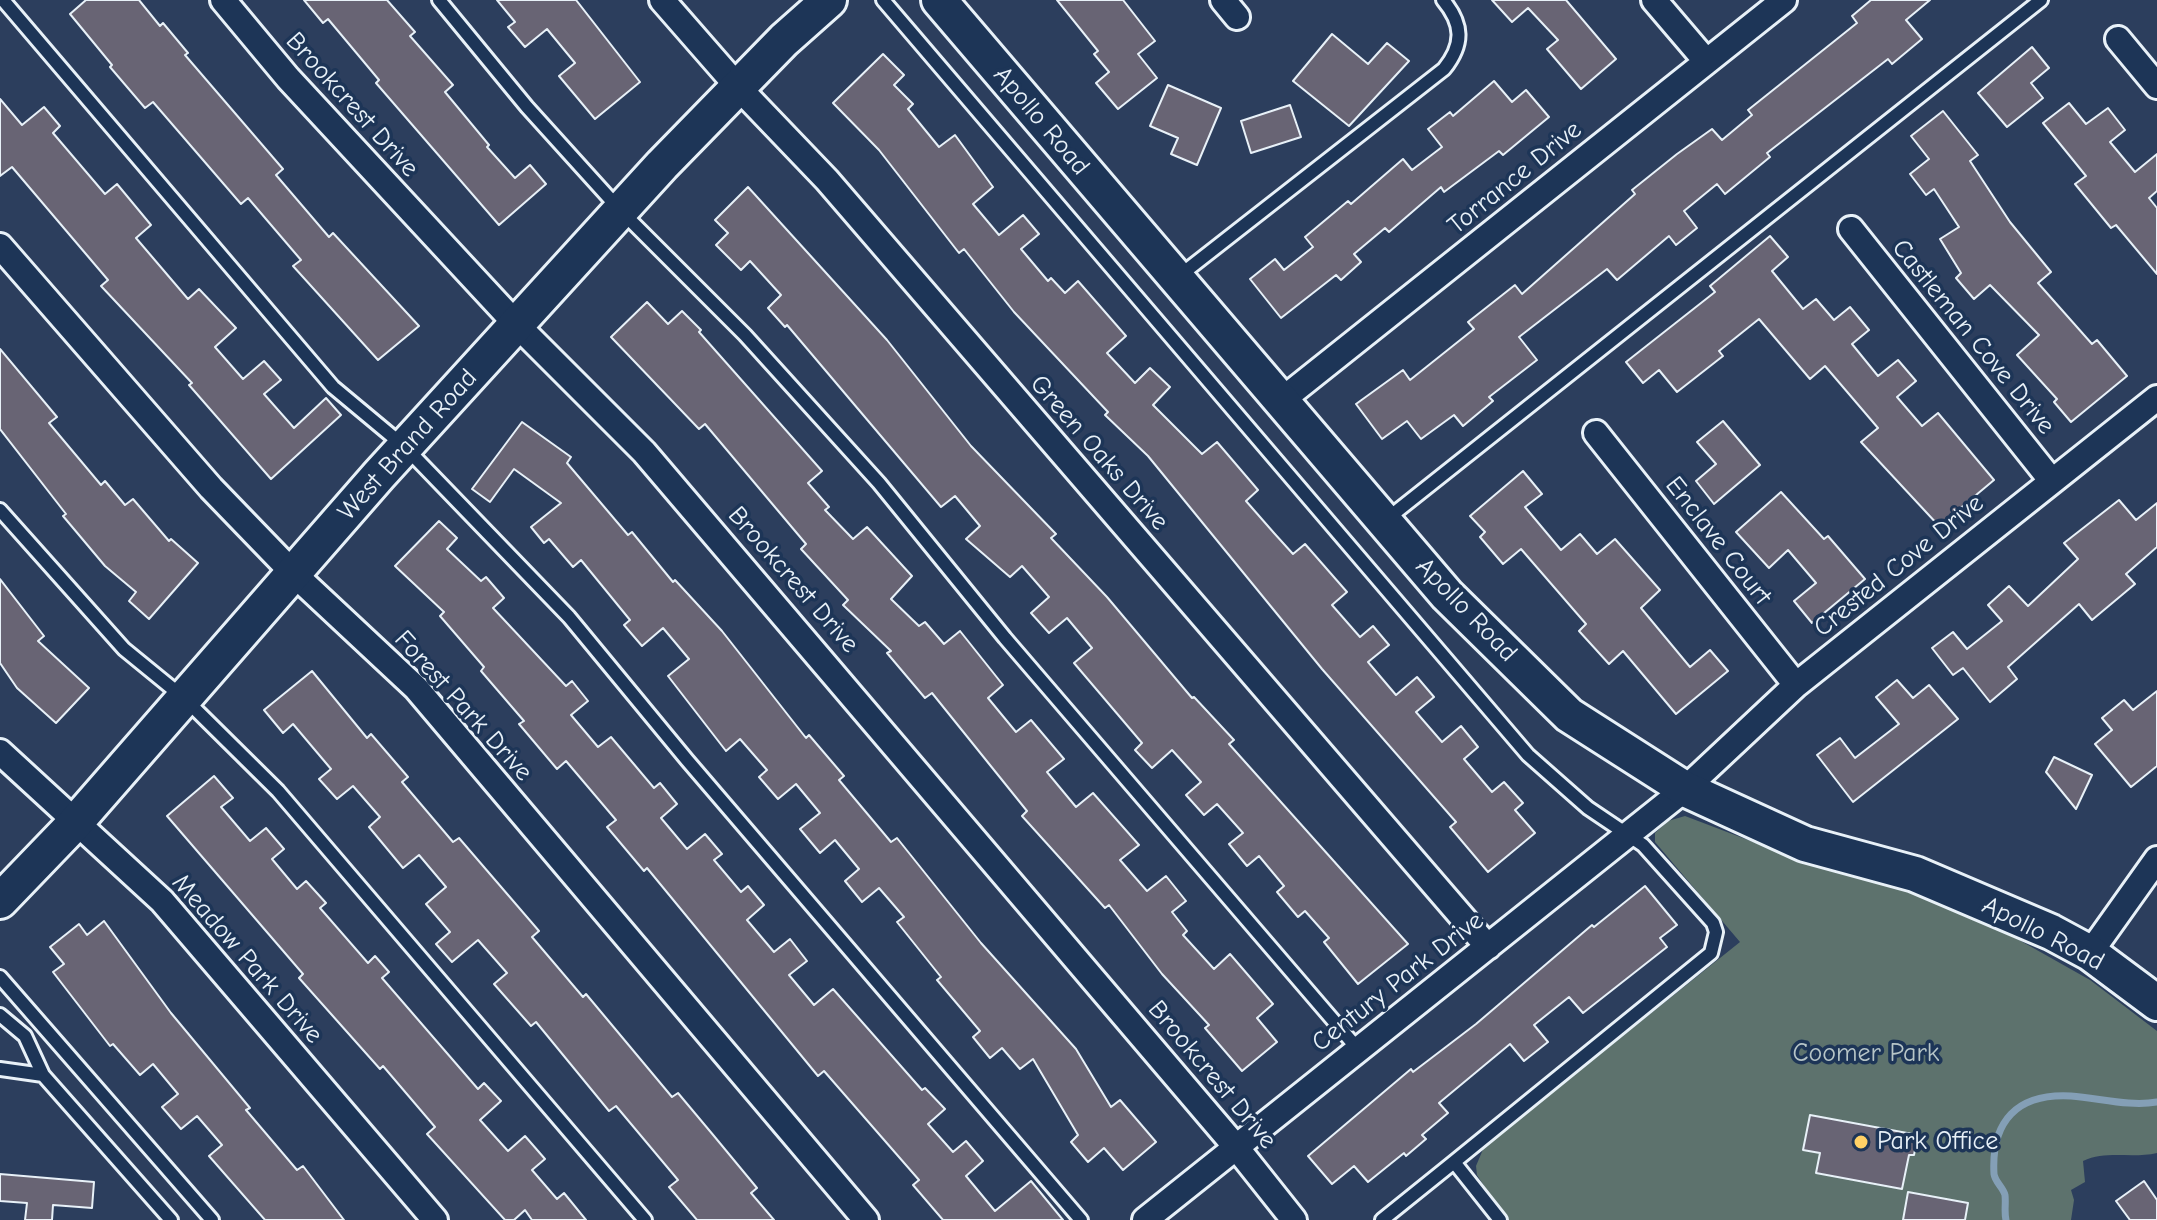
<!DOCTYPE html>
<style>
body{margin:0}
canvas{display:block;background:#2c3e5d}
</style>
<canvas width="2157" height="1220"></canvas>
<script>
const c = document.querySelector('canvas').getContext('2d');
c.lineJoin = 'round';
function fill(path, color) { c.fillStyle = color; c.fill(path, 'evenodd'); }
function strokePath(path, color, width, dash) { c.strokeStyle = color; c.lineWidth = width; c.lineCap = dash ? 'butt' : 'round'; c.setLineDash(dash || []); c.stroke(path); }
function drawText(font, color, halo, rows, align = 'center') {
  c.font = font + ' "Comic Neue",sans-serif'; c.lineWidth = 7; c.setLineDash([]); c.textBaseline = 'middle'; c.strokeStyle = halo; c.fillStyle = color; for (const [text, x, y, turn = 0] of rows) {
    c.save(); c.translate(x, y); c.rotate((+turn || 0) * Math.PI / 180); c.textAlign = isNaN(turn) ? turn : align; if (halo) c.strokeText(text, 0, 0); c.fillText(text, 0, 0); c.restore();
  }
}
fill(new Path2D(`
 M1685 816 1798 859 1922 896 1996 927 2090 980 2157 1031V1153C2131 1159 2107 1150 2083 1161L2085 1182 2071 1190 2074 1200 2071 1220H1506L1477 1175 1476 1166 1484 1147 1740 942 1655 842V833L1668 821Z`), '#5d726d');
strokePath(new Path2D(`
 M2006 1220C2004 1212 2006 1204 2005 1195 2003 1187 1995 1182 1994 1174 1991 1121 2017 1093 2071 1096 2099 1098 2130 1107 2157 1102`), '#849fb6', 7);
const building = new Path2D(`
 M86 0H139L160 26 163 23 188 53 185 55 283 169 276 175 329 237 333 233 419 326 378 360 293 266 301 260 248 198 241 204 153 102 145 108 110 67 112 65 70 14Z
 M304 0H387L415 32 410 36 453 85 445 92 489 145 487 147 515 178 530 165 546 184 499 225 376 83 379 80 328 19 323 23Z
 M497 0H576L640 82 595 119 559 76 575 63 547 29 525 47 508 27 515 22Z
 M1057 0H1123L1155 41 1138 54 1157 78 1118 109 1096 83 1109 72 1094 54 1098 51Z
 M1492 0H1566L1616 59 1581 89 1547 49 1558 40 1528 8 1512 22Z
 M1871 0H1930L1906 20 1922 39 1892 64 1888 59 1767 153 1770 157 1725 194 1717 184 1684 211 1697 228 1676 245 1669 236 1617 280 1607 269 1519 337 1537 360 1489 397 1493 401 1463 426 1454 415 1421 439 1407 421 1382 439 1356 404 1403 370 1410 380 1474 329 1468 322 1515 285 1522 294 1635 194 1632 190 1677 154 1712 129 1722 140 1752 115 1748 110 1857 23 1852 16Z
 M1332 34 1368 64 1387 43 1409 61 1349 126 1293 81Z
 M2032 47 2049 68 2031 83 2043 98 2007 127 1978 93Z
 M883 54 904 75 894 85 913 104 908 109 939 147 955 135 993 187 973 204 999 235 1023 215 1039 234 1021 249 1048 281 1051 278 1065 293 1078 281 1126 336 1107 353 1135 383 1150 368 1170 387 1153 405 1202 454 1217 442 1258 490 1246 501 1274 533 1293 554 1305 544 1347 592 1332 605 1360 637 1373 626 1389 645 1368 662 1396 695 1417 677 1434 697 1416 712 1442 742 1461 726 1478 747 1464 759 1492 792 1504 782 1523 803 1515 810 1535 833 1488 872 1450 827 1456 822 1322 669 1148 456 1105 415 1108 412 1014 312 964 249 959 253 879 150 833 103Z
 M1494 81 1512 102 1526 90 1549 117 1503 155 1499 151 1444 192 1441 187 1389 232 1385 228 1354 254 1361 262 1341 280 1336 275 1281 318 1250 279 1275 259 1284 270 1313 247 1305 237 1348 201 1351 204 1403 159 1412 170 1442 147 1428 129 1450 112 1453 116Z
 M1168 85 1221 108 1197 165 1171 154 1178 138 1150 126Z
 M0 99 22 125 44 107 60 126 53 133 105 194 117 184 151 225 136 238 188 299 199 289 236 328 215 347 243 379 264 361 281 380 264 394 294 428 326 398 341 415 271 479 189 385 192 383 101 286 108 280 12 167 0 176Z
 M2069 103 2086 124 2108 108 2125 130 2110 142 2135 172 2157 154V191L2149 198 2157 208V274L2116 225 2111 228 2075 184 2086 176 2043 123Z
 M1290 105 1301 137 1251 153 1241 121Z
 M1943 111 1978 155 1970 161 2010 222 2051 272 2038 283 2092 344 2097 340 2127 376 2071 422 2054 402 2057 399 2017 355 2039 335 1990 285 1974 299 1956 278 1961 273 1940 239 1959 227 1934 189 1926 195 1910 174 1929 159 1911 136Z
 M748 187 887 340 971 446 1056 534 1051 538 1107 597 1192 698 1194 697 1234 740 1229 744 1408 944 1358 984 1324 942 1329 938 1305 911 1298 917 1277 892 1284 886 1259 856 1247 866 1229 844 1243 833 1217 804 1204 815 1186 795 1201 782 1172 750 1152 768 1135 750 1142 743 1074 663 1092 648 1067 618 1049 633 1031 613 1049 597 1022 566 1010 577 966 539 980 526 955 496 941 507 787 325 785 327 768 308 781 295 750 261 741 270 716 245 728 233 715 220Z
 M1770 236 1788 257 1772 271 1803 309 1816 299 1834 320 1850 307 1869 330 1852 344 1878 376 1898 360 1916 381 1897 397 1922 426 1938 413 1994 480 1939 526 1861 442 1878 428 1825 366 1810 379 1759 319 1719 351 1723 356 1677 392 1659 370 1643 383 1626 362 1715 292 1710 286Z
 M647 302 668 324 682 311 701 330 699 332 822 471 808 483 829 507 825 510 853 539 867 527 912 576 891 599 919 626 925 622 944 644 960 631 1003 685 988 698 1016 732 1031 720 1064 759 1047 772 1076 807 1093 793 1139 845 1120 860 1147 891 1166 876 1186 901 1172 912 1187 931 1183 935 1214 969 1230 954 1273 1004 1257 1018 1277 1042 1242 1071 1205 1028 1209 1025 1162 974 1109 905 1105 908 1022 816 1027 811 932 693 925 698 887 653 891 651 843 605 848 600 801 549 806 544 705 424 699 429 611 337Z
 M0 349 57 417 49 423 101 485 105 481 125 505 133 499 169 541 171 539 198 563 149 619 129 601 136 592 105 566 63 516 66 514 0 429Z
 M1723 421 1760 465 1714 504 1696 481 1716 464 1697 442Z
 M522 422 571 457 567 463 628 535 632 532 673 582 675 580 722 631 806 738 809 735 844 776 839 780 891 842 897 838 981 943 1076 1049 1111 1107 1120 1100 1156 1142 1123 1170 1104 1148 1088 1162 1071 1142 1078 1135 1033 1059 1020 1069 1002 1048 990 1058 973 1037 980 1031 937 980 941 977 897 922 904 917 879 888 862 902 845 881 859 869 835 840 820 853 800 829 820 813 796 784 778 799 759 777 767 770 740 739 726 751 668 676 689 659 663 628 642 646 624 625 630 620 581 560 573 567 549 539 544 543 531 527 561 503 514 469 490 502 472 489Z
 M1523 471 1542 494 1525 507 1561 550 1580 534 1597 554 1615 539 1660 590 1641 608 1690 667 1710 650 1728 671 1676 714 1623 651 1609 664 1579 631 1586 624 1521 549 1503 564 1480 537 1485 532 1470 516Z
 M1781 492 1824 539 1828 536 1865 579 1812 623 1794 601 1816 583 1788 550 1769 568 1736 532Z
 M2119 500 2136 520 2157 503V547L2126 574 2135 584 2092 620 2079 604 2008 667 2017 679 1990 702 1963 668 1953 675 1932 648 1953 632 1967 649 2002 621 1988 605 2009 586 2028 606 2078 559 2064 543Z
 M439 521 457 538 447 549 481 581 486 577 504 598 493 608 566 686 572 681 588 701 571 715 598 747 611 737 654 788 660 783 677 804 661 818 687 849 705 834 722 854 714 860 741 892 748 886 764 905 747 920 774 952 790 939 807 961 789 975 814 1005 833 989 922 1090 925 1088 945 1109 928 1124 953 1152 966 1141 983 1161 966 1176 995 1211 1031 1181 1063 1220H943L913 1185 919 1180 824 1071 818 1076 647 868 644 871 607 827 616 820 566 761 557 769 519 724 524 721 481 671 484 667 440 616 444 612 395 566Z
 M0 579 44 636 38 641 89 688 56 723 17 688 0 663Z
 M312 671 367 738 371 734 408 777 402 782 453 842 459 838 539 931 532 937 583 997 586 994 672 1097 678 1093 714 1136 757 1188 751 1193 774 1220H697L669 1187 678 1180 616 1106 609 1111 536 1022 531 1026 494 984 507 973 478 940 452 962 436 944 450 932 426 904 446 887 419 855 403 868 369 827 380 817 353 786 337 799 319 779 331 769 293 724 283 733 264 710Z
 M1897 680 1913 698 1929 685 1958 719 1853 802 1817 755 1840 738 1855 758 1899 724 1876 697Z
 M2157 691V766L2131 787 2095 744 2112 730 2102 718 2124 700 2133 710Z
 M2054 757 2092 775 2076 809 2046 772Z
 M214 776 233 798 221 807 250 841 266 828 284 849 272 859 297 889 306 881 326 903 320 908 368 963 375 956 389 972 382 978 478 1089 484 1083 501 1101 480 1120 508 1151 525 1136 545 1159 532 1170 557 1199 564 1193 586 1220H532L525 1210 514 1220H505L427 1134 435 1127 383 1066 380 1069 299 978 303 974 167 816Z
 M1645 886 1677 925 1660 938 1667 947 1583 1013 1569 997 1534 1025 1548 1042 1524 1061 1510 1044 1439 1103 1448 1113 1422 1135 1426 1139 1406 1156 1404 1153 1368 1182 1354 1166 1332 1184 1308 1156 1411 1069 1413 1072 1476 1024 1592 925 1594 927Z
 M104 921 171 1013 250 1108 246 1110 297 1170 303 1166 344 1220H265L209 1156 222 1145 197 1116 181 1129 162 1107 178 1094 153 1064 140 1075 113 1044 110 1046 53 972 64 964 50 947 79 924 87 935Z
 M1810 1115 1918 1135 1914 1155H1909L1902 1189 1816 1173 1820 1153 1803 1150Z
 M0 1174 94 1182 92 1208 53 1205 52 1220H25L27 1203 0 1201Z
 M2144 1181 2157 1200V1220H2130L2116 1201Z
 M1908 1192 1968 1203 1965 1220H1903Z`);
fill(building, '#686474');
strokePath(building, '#e8f1f8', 2);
const lane = new Path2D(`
 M3 0 333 387 405 447 569 617 687 760 1081 1220
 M439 0 527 107 621 211 745 335 879 483 1005 638 1357 1048
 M883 0 1528 755 1588 808 1643 845 1713 923 1716 932 1711 953 1454 1162
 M1178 277 1444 69C1464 44 1463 24 1443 0
 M0 510 124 649 184 698 278 791 645 1220
 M1387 519 2041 0
 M0 977 212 1220
 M0 1015 25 1036 43 1075 171 1220
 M0 1069 43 1075
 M1382 1220 1454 1162 1500 1220`);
const street = new Path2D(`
 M223 0 288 78 517 325 644 452 1236 1147 1294 1220
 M662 0 738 87 827 180 1488 947
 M1223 0 1237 17
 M1654 0 1706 61
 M2118 39 2157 86
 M1851 229 2051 480
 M0 246 211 488 294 574 416 688 866 1220
 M1282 400 1784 0
 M1596 433 1796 685
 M0 752 162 901 435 1220
 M2090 953 2157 859
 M1145 1220 1685 789 1796 685 2157 398`);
const secondary = new Path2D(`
 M939 0 1447 595 1569 715 1685 789 1805 844 1915 874 2051 932 2090 953 2157 1003
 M0 901 76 822 379 475 662 165 784 40 829 0`);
strokePath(lane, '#e8f1f8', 18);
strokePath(street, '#e8f1f8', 30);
strokePath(secondary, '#e8f1f8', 40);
strokePath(lane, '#1d3557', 12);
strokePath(street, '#1d3557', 24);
strokePath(secondary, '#1d3557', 34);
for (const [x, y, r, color] of [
 [1861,1142,8,"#ffd166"]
]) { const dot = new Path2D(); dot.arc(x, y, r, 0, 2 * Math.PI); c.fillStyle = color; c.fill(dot); strokePath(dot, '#1d3557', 3); }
drawText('26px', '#e8f1f8', '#1d3557', [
 ["Brookcrest Drive",352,105,48],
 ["Apollo Road",1041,121,50],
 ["Torrance Drive",1515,178,-39],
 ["Castleman Cove Drive",1973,337,51],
 ["West Brand Road",408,445,-48],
 ["Green Oaks Drive",1099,453,49],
 ["Enclave Court",1718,541,52],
 ["Crested Cove Drive",1899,566,-39],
 ["Brookcrest Drive",793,580,49],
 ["Apollo Road",1466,610,46],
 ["Forest Park Drive",463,706,48],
 ["Apollo Road",2043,934,27],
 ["Meadow Park Drive",247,959,49],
 ["Century Park Drive",1398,982,-38],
 ["Brookcrest Drive",1212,1075,50]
]);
drawText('26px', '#b7c5c7', '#1d3557', [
 ["Coomer Park",1866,1054]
]);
drawText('26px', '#e8f1f8', '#1d3557', [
 ["Park Office",1877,1142]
], 'left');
</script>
